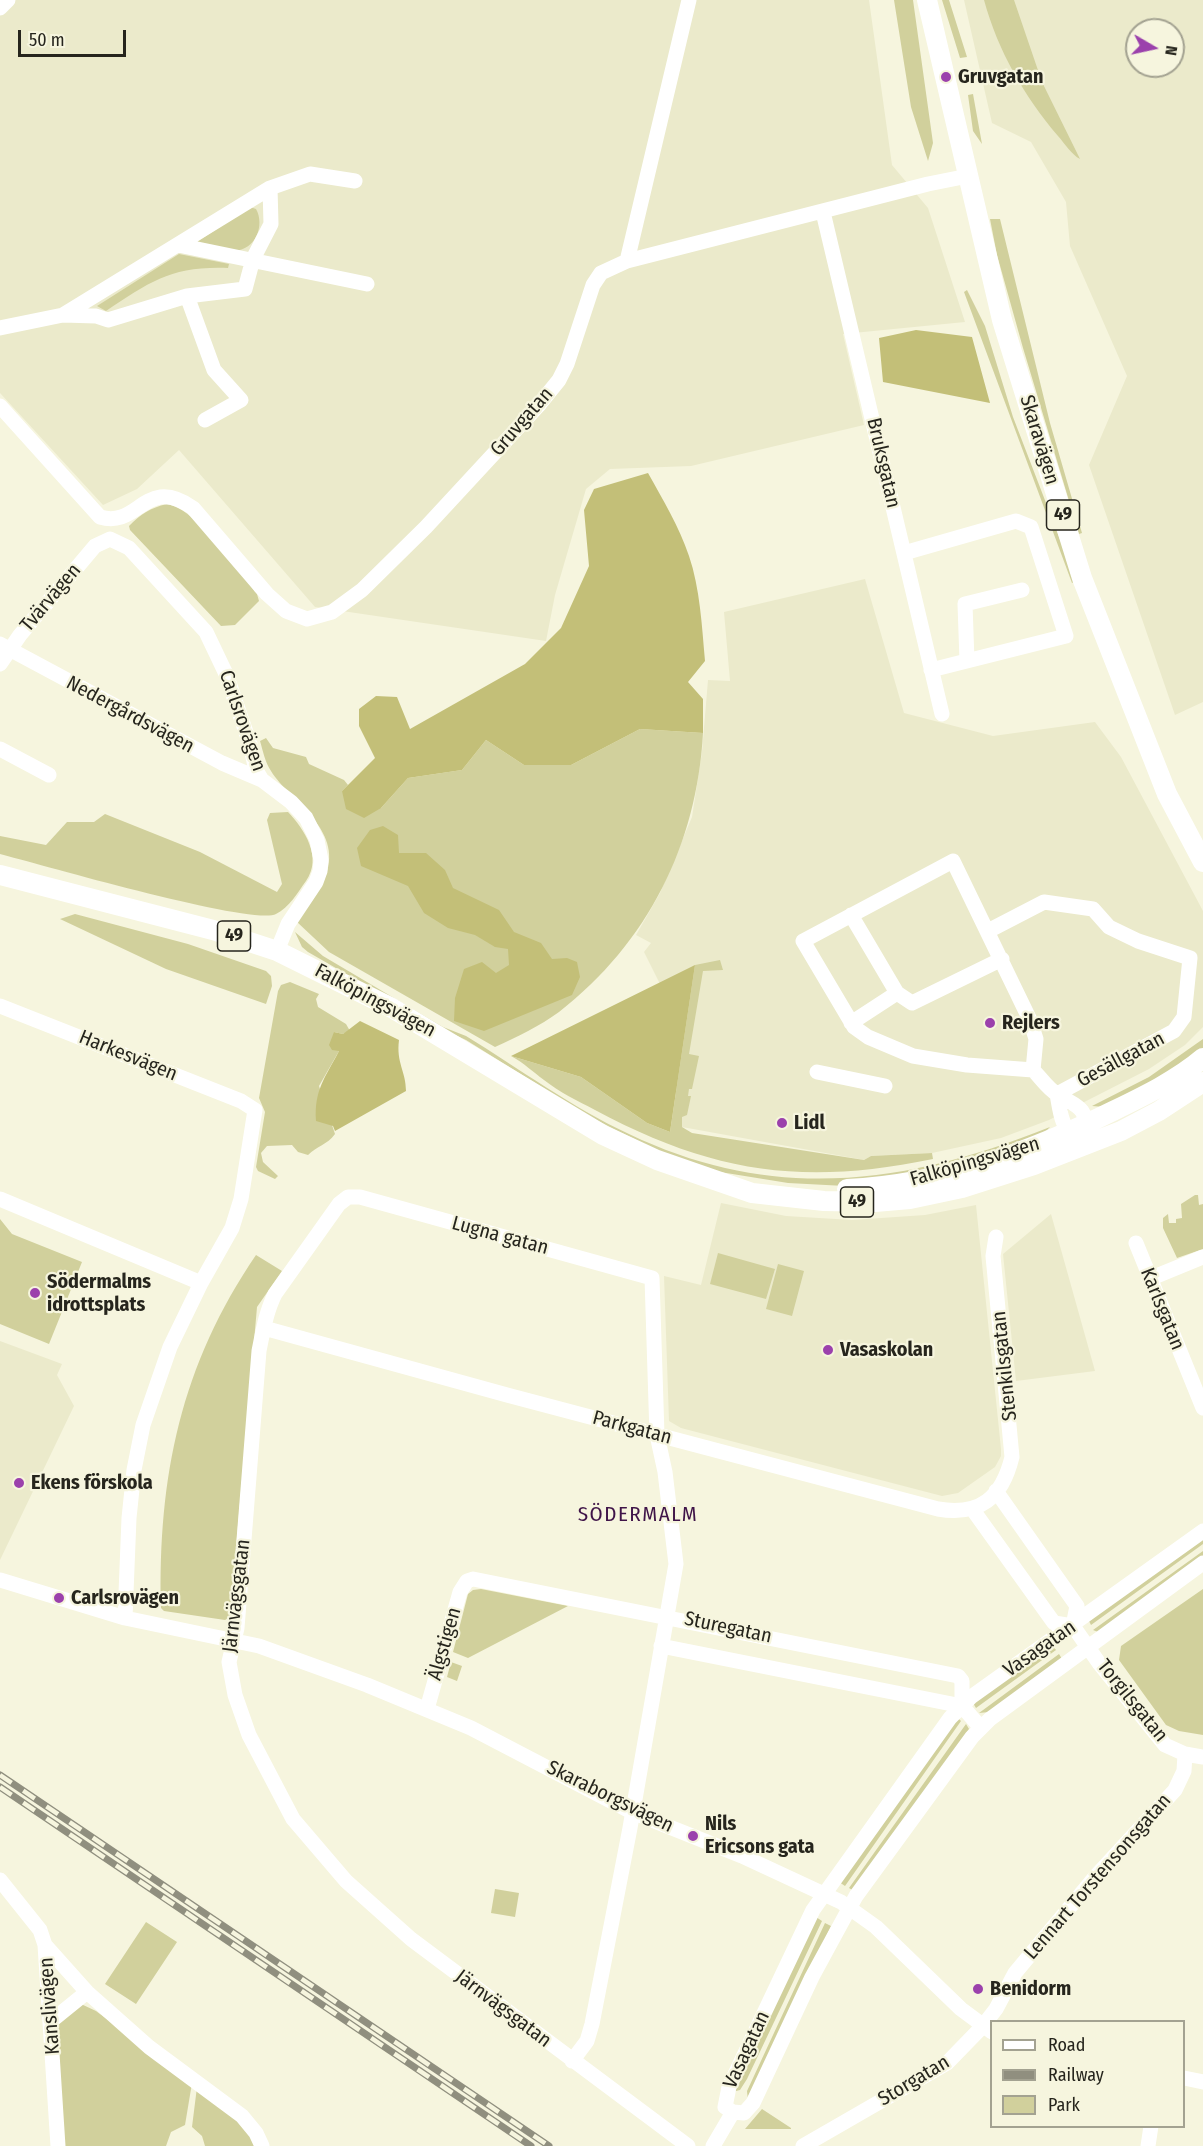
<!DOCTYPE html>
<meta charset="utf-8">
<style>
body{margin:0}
#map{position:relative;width:1203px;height:2146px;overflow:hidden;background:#f6f5de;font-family:"Fira Sans Condensed",sans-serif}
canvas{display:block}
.legend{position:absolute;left:990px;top:2020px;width:195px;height:108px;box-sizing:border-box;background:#f6f5de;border:2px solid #a3a291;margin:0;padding:8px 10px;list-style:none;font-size:18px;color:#26251d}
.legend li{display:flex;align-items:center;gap:12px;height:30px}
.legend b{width:30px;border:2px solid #a3a291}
.north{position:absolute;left:1125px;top:18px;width:60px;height:60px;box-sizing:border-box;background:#f6f5de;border:2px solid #a3a291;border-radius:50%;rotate:99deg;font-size:16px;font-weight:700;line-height:24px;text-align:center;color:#26251d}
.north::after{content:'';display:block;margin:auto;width:21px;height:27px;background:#9b41ac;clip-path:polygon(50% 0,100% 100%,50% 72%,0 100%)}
.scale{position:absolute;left:18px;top:30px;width:108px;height:27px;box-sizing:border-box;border:3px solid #26251d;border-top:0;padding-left:8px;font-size:18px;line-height:21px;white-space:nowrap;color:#26251d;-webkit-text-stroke:4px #f6f5de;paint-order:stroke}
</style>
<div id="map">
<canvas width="1203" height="2146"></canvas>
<ul class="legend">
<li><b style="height:8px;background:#fff"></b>Road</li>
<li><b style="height:8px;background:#908f7f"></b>Railway</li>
<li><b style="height:16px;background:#d1d09c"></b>Park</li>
</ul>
<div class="north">N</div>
<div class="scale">50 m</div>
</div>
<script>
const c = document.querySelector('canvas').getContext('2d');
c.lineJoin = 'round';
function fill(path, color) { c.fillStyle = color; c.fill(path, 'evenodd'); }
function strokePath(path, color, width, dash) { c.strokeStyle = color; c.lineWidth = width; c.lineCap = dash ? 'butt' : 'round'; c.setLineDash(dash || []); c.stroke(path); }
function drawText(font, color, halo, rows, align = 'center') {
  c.font = font + ' "Fira Sans Condensed",sans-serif'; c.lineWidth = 4.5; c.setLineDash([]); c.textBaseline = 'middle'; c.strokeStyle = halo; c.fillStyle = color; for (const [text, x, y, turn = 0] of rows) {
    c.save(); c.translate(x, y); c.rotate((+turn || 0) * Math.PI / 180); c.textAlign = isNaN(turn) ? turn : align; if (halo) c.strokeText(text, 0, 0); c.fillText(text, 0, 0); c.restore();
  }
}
fill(new Path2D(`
 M0 0H869L892 165 928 208 965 322 843 334 864 425 691 466 610 469 586 489 555 595 546 641 315 607 179 450 137 489 103 505 0 393Z
 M964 0H1203V702L1175 715 1089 465 1127 376 1070 246 1066 202 1031 142 992 123ZM1137 30H1173V66H1137Z
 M865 579 904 713 993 736 1095 722 1121 757 1203 911V1027L1185 1045 1149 1069 1049 1120 1001 1138 932 1153 871 1156 864 1160 682 1127 660 984 644 952 651 943 636 935 660 893 692 817 702 752 708 680 730 681 724 612Z
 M721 1203 786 1216 852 1220 925 1215 976 1205 1001 1449V1456L995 1467 958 1493 942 1496 681 1428 669 1421 664 1276 701 1285Z
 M1051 1214 1095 1371 1016 1381 1003 1254Z
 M0 1341 62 1364 57 1375 74 1406 0 1560Z`), '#ebeacb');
fill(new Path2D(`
 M894 0H913L933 143 928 161 911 107Z
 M942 0H949L967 57 960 58Z
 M984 0H1014L1042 82 1080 159C1072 155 1065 144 1058 136 1024 96 998 51 984 0Z
 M973 94 982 144 973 131 968 95Z
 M250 207 256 209C265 225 256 250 234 251 223 251 209 245 197 242Z
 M990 219H1000L1050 423 1082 533 1079 534 1023 348 997 255Z
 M179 254 229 264 228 268C172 266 151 281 106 311L97 306Z
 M967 290 985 326 1013 417 1076 581 1072 583 964 292Z
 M167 504C197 509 238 570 257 594L259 601 235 625 221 626 130 530 129 526C141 514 150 508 167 504Z
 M640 729 703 733C697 844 648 943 559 1012 540 1026 517 1037 495 1047L329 952 297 922C307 907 320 892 326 875 343 828 290 802 271 771 265 762 263 751 260 741L266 738 273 748 306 757 309 764 344 780 348 785 342 791 381 808 408 778 462 770 486 740 524 765H571Z
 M288 812C304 829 323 857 306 881 298 892 289 908 276 914 252 926 39 864 0 854V836L46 845 67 822H94L105 814 200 852 277 892 282 884 267 820 270 813Z
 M75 914 188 944 266 971 271 976 272 986 266 1004 166 969 60 919Z
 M295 932 323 956 443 1027 466 1036C520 1069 571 1107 629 1134 773 1203 906 1185 1050 1127L1037 1140 982 1159 845 1186 788 1183 720 1172 660 1152 588 1116 466 1040 440 1028 308 952 302 947Z
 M720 960 723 970 703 971 689 1054 699 1056 692 1089H689L688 1096H691L687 1115 682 1117V1127L692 1133 864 1160 871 1156 932 1153 933 1159C802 1186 713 1173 595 1110 578 1101 559 1092 544 1080 533 1072 524 1063 511 1056L581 1077 647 1123 670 1132 695 965Z
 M290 982 319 994 316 999 318 1007 346 1024 350 1031 343 1034 334 1032 339 1051 319 1086 335 1134C327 1145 317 1146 308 1155L298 1152 292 1145 267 1146 261 1153 263 1162 278 1176 275 1179 258 1171 256 1167 265 1112 259 1098 278 991 281 985Z
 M1203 1039V1050L1188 1063 1105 1107 1092 1106 1149 1077Z
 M1195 1195H1198L1199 1205 1203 1204V1249L1177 1258 1163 1228V1218L1168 1214 1169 1223H1176V1219L1182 1218 1181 1204Z
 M0 1219 12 1234 82 1262 49 1344 0 1324Z
 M718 1253 775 1269 766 1299 710 1284Z
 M256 1255 282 1271 257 1307 230 1617 225 1620 164 1611 161 1608C158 1476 181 1365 256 1255Z
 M778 1264 804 1271 792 1316 766 1309Z
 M1203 1537V1544L1091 1625 1089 1621Z
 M1203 1551V1558L1098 1632 1093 1630Z
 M481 1589 568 1606 468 1658 453 1652 468 1594 473 1590Z
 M1203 1589V1735L1179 1731 1166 1725 1119 1660 1121 1646Z
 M1052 1645 1056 1650 976 1708 973 1703Z
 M1059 1654 1062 1659 989 1712 979 1713Z
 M451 1662 462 1666 457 1681 447 1677Z
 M959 1719 961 1721 845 1886 839 1882 955 1720Z
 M966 1724 969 1729 854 1891 849 1888Z
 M495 1889 519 1893 515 1917 491 1913Z
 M816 1917 822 1921 747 2079 740 2090 732 2092Z
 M146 1922 177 1942 136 2004 105 1984Z
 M825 1923 831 1926 748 2101 747 2091Z
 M81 2004 96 2011 192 2083 185 2125 171 2132 166 2146H62L57 2028 59 2021Z
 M197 2087 241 2121 256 2146H205L202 2136 192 2127Z
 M762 2109 791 2128V2129H745Z`), '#d1d09c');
fill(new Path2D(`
 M916 330 972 337 990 403 883 382 879 338Z
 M648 473C663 500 679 526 689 556 700 588 702 627 705 661L688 682 703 699V733L640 729 571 765H524L486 740 462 770 408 778 381 808 364 818 346 809 342 791 375 758 359 726V709L376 696 397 697 410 729 525 664 561 628 589 566 584 510 594 489Z
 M383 826 398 835 399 853H426L445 870 453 888 499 910 514 932 541 943 552 959 567 958 577 962 580 977 572 995 484 1031 454 1021 455 998 464 969 482 962 496 973 509 965 508 949 495 947 475 935 448 928 424 913 408 886 361 866 357 848 370 830Z
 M695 965 670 1132 647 1123 581 1077 511 1056Z
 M360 1021 399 1040C396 1063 406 1071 406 1091L335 1131 333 1126 316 1121C314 1090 325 1078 339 1051L332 1050 329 1045 334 1032 343 1034Z`), '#c3bf78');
strokePath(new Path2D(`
 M0 8 8 0
 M823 212 942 714
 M178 245 367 284
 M627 261 689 0
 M187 296 214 370 241 400 205 420
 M63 315 96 316 108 320 187 296 245 289 253 259 271 224 270 188
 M0 328 63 315 270 188 310 174 355 181
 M0 406 100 517C139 529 145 474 193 508L267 594 286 611 307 619 332 612 362 590 426 527 538 406 559 380 567 364 593 285 601 273 627 261 928 184 968 176
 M904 553 1016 521 1031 527 1066 636 931 670
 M0 644 222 763 262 780
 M967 661 965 604 1022 590
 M0 664 20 635 95 546 110 539 129 548 206 632 226 674 250 744 256 770 262 780 291 802 306 818 317 840 321 860 320 871 316 882 288 924 277 951
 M0 749 49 775
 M851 915 897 993
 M988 931 1044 902 1093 909 1109 927 1138 941 1190 958 1184 1017 1174 1031 1057 1094
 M0 1006 241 1101 255 1110 241 1199 232 1228 201 1283 170 1347 143 1425 134 1470 129 1518 125 1618
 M851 1023 897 993 912 1003 1002 959
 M1033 1070 967 1065 913 1056 868 1037 854 1027 803 941 953 861 1030 1020 1036 1039 1033 1070C1041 1078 1048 1089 1057 1094 1074 1106 1088 1105 1086 1133
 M817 1072 885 1086
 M1057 1094C1060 1110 1061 1128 1075 1137
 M0 1199 201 1283
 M1136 1243 1203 1408
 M1149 1279 1203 1257
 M264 1328 507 1395 938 1509C980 1516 1002 1498 1012 1457L993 1256 996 1237
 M996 1491 1077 1606 1073 1626
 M973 1510 1054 1623 1073 1626 1099 1663 1165 1745 1185 1754 1203 1757
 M1203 1531 971 1697 950 1718 813 1910 729 2087 725 2107 733 2112 744 2113 753 2103 812 1977 856 1896 972 1737 990 1719 1203 1563
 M0 1580 125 1618 259 1646 367 1685 471 1728 632 1812 742 1856 841 1902 876 1927 961 2009 992 2032
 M661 1646 962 1706 981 1728
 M427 1709 460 1592 467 1581 473 1579 958 1676 962 1681V1706
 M0 1880 40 1930 45 1945 58 2146
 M45 1945 87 1992 149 2047 242 2116 256 2133 262 2146
 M50 2022 87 1992
 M572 2061 587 2041 592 2024 630 1828 676 1564 665 1472 657 1435 652 1278 360 1197H348L339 1204 275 1294C266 1312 263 1331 259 1351L237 1628 229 1662 235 1695 249 1735 293 1819 346 1881 411 1939 688 2146
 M1184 2078 1203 2082
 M713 2146 733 2112
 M803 2146 947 2063 982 2027 996 2009 1015 1973 1095 1877 1175 1790 1184 1771 1185 1754
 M1148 2146 1151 2126`), '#fff', 15);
strokePath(new Path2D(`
 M927 0 1002 320 1082 578 1167 794 1203 862
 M0 875 213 930 277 951 392 1008 603 1135 657 1160 752 1193 824 1201 875 1202 910 1199 962 1188 1034 1165 1121 1131 1159 1111 1203 1082
 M847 1189C941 1185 1030 1152 1113 1111 1144 1096 1177 1080 1203 1058`), '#fff', 20);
const rail = new Path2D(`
 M0 1775 549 2146
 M0 1787 531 2146`);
strokePath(rail, '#908f7f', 7);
strokePath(rail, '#f6f5de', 4.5, [14]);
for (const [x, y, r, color] of [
 [946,77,6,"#9b41ac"],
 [990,1023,6,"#9b41ac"],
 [782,1123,6,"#9b41ac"],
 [35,1293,6,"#9b41ac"],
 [828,1350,6,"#9b41ac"],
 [19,1483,6,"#9b41ac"],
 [59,1598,6,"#9b41ac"],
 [693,1836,6,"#9b41ac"],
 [978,1989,6,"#9b41ac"]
]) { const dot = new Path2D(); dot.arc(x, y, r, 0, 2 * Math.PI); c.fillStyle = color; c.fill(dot); strokePath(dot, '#f6f5de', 2); }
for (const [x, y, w] of [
 [1063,515,33],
 [234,936,33],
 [857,1202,33]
]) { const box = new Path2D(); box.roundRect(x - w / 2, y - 15, w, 30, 4.5); c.fillStyle = '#f6f5de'; c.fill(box); strokePath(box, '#26251d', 1.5); }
drawText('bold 18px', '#26251d', null, [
 ["49",1063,515],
 ["49",234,936],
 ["49",857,1202]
]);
drawText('bold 20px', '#26251d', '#f6f5de', [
 ["Gruvgatan",958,77],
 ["Rejlers",1002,1023],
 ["Lidl",794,1123],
 ["Södermalms",47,1282],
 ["idrottsplats",47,1305],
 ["Vasaskolan",840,1350],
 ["Ekens förskola",31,1483],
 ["Carlsrovägen",71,1598],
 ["Nils",705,1824],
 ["Ericsons gata",705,1847],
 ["Benidorm",990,1989]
], 'left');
drawText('20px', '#26251d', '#f6f5de', [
 ["Gruvgatan",522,422,-49],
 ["Skaravägen",1039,440,73],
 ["Bruksgatan",883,463,77],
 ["Tvärvägen",51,598,-50],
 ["Nedergårdsvägen",130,715,28],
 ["Carlsrovägen",242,721,71],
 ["Falköpingsvägen",375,1001,28],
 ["Harkesvägen",128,1056,22],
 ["Gesällgatan",1121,1060,-28],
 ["Falköpingsvägen",975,1162,-16],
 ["Lugna gatan",500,1236,15],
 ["Karlsgatan",1162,1309,68],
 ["Stenkilsgatan",1005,1366,-96],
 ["Parkgatan",632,1428,15],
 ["Järnvägsgatan",237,1596,-83],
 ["Sturegatan",728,1628,12],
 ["Älgstigen",445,1644,-74],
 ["Vasagatan",1040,1649,-35],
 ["Torgilsgatan",1132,1701,51],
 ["Skaraborgsvägen",610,1797,26],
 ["Lennart Torstensonsgatan",1098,1877,-49],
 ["Kanslivägen",50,2006,-94],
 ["Järnvägsgatan",503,2009,37],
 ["Vasagatan",747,2050,-65],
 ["Storgatan",914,2081,-31]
]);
c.letterSpacing = '1.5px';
drawText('21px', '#3f1448', '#f6f5de', [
 ["SÖDERMALM",638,1515]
]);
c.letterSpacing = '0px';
</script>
